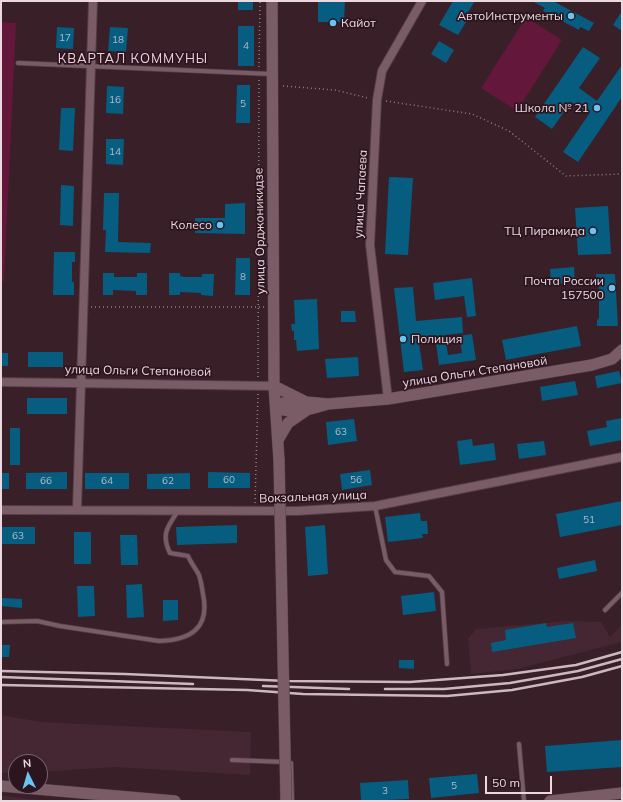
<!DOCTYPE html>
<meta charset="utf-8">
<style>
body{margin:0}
#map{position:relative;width:623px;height:802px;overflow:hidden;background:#381f28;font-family:Mulish,sans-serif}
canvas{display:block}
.frame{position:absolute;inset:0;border:2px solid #ebd9df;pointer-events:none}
.north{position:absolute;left:8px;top:754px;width:40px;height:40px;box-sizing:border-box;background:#2d151f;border:1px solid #79636c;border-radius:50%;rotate:355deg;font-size:11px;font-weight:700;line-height:16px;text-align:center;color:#ebd9df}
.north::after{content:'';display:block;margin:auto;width:14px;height:18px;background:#6bc3f2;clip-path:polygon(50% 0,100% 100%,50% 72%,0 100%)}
.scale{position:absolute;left:485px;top:776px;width:67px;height:18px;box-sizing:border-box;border:2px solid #ebd9df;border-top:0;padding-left:5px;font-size:12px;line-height:14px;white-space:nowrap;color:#ebd9df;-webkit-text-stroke:3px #2d151f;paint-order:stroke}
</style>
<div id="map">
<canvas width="623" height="802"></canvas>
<div class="frame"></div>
<div class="north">N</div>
<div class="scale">50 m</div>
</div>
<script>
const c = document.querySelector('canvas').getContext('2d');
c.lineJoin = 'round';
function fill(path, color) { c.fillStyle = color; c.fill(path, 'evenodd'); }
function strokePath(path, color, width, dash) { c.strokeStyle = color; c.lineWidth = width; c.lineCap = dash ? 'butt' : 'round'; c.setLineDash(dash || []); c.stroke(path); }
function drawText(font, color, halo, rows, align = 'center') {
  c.font = font + ' Mulish,sans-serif'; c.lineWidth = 3.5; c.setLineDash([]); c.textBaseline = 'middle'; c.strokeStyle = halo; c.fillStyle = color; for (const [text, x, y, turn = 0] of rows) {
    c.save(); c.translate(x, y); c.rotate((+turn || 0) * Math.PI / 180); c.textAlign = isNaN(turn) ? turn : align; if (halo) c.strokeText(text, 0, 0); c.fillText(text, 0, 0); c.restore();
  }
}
fill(new Path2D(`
 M568 621 601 622 610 637 622 625V642L517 669 471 674 468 639 476 629Z
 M1 715 41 722 251 732 250 775 114 767 40 772V762H16V772L1 773Z
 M1 796H5L49 801H1Z`), '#452633');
fill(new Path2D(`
 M526 17 562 40 517 111 481 88Z
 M1 22 16 23 4 281H1Z`), '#62173b');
fill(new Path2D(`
 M238 1H253V10H238Z
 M318 1H345L344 22H318Z
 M453 1H475L463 20 466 22 458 35 439 25Z
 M532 1H553L594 23 589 31 580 27 579 30 543 11 545 8Z
 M622 11V31L613 25Z
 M238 26H254V66H238Z
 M57 27 74 28 73 49 56 48Z
 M110 27 128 28 126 52 108 51Z
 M439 41 454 50 446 63 431 54Z
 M583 47 600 58 579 88 597 101 622 65V97L578 162 563 152 589 114 571 102 552 129 535 117Z
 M237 85H250V123H236Z
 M107 86 124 87 123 114 106 113Z
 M61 108H75L73 151 59 150Z
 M106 139H124L123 165 106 164Z
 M389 177 413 178 408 255 385 254Z
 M61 185 74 186 73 226 60 225Z
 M104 193H119L118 242 151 243 150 253 105 252 106 230H103Z
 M245 203V234L195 233V218H225V204Z
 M608 206 611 254 578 255 575 208Z
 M54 252H75V262H72V282H74V295H53Z
 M236 258H250V295H235Z
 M574 267 575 283 551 284 550 269Z
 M103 273H114V277H137V273H147V295H136V291L113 290V295H103Z
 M169 273H180V276L184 277H202V274H214L213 296 201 295V293L180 292V295H169Z
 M596 274H615L618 326H597V320L599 318V287L596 285Z
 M472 278 476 316 467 317 464 296 435 300 433 283Z
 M413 287 416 321 462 317 463 333 445 335 448 355 462 353 459 336 472 334 476 360 439 365 435 336 418 337 423 370 404 372 394 288Z
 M317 299 319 349 297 351 296 340H294V331H292L291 324H295L294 300Z
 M341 311H355L356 322H341Z
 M577 326 581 346 506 360 502 340Z
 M28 352H63V367H28Z
 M1 353H8V366H1Z
 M358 357 359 376 327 378 325 359Z
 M619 371 622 383 597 388 595 376Z
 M575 381 578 395 542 401 540 387Z
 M27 398H67V414H27Z
 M622 418V440L590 446 587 431 607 427 606 421Z
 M354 419 357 441 328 445 326 422Z
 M10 428H20V465H10Z
 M472 439 473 446 494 443 496 460 460 465 457 441Z
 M544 441 546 455 519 459 517 444Z
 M370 470 372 485 342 490 340 474Z
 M67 472V489H26V473Z
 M208 472 250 473V488H208Z
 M1 473H9V489H1Z
 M85 473H129V489H85Z
 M190 473V489H147V474Z
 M622 501V525L560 537 556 514Z
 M420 513 421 521H427L428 534H422L423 538 388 542 385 517Z
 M237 525V543L177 545 176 527Z
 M325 525 328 574 308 576 305 527Z
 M1 527H35V544H1Z
 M74 532H91V564H74Z
 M120 535H137L138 565H121Z
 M595 560 597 571 559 579 557 568Z
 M142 584 144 617 127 618 126 585Z
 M77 586H94L95 616 78 617Z
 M434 592 436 611 403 615 401 596Z
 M1 598 22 599V608L1 606Z
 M163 600H178V620L163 621Z
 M546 623 547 627 573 623 576 638 492 652 491 643 506 640 505 630Z
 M1 645H10L9 657H1Z
 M399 660H414V669L399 668Z
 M622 740V767L547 772 545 746Z
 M477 774 479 793 431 798 429 778Z
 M408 780 409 799 361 801 360 783Z`), '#075d80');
const lane = new Path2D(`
 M18 63 271 74
 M375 506 386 560 395 572 429 576 442 592 447 664
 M605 610 622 593
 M1 622 37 621 60 626 159 641C191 640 210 628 203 594 202 588 201 581 199 575 196 569 191 563 188 556L170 553C161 535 167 527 178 511
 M519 744 524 801
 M232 760 285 762
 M291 763 292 801`);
const street = new Path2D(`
 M1 382 274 386
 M388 399 370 245 377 100 382 71 422 1
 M77 509 93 1
 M1 510 297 511 375 506 622 457`);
const secondary = new Path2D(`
 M272 1 274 386 279 460
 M274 386 304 401
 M328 404C311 409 292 416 276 407L283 403 306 402 328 404 388 399 592 365 612 359 622 350
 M278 440 288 423 307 410
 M1 786 175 801
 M550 801 622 793`);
strokePath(lane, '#533e47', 5.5);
strokePath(street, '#533e47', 10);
strokePath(secondary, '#533e47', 12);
strokePath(new Path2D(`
 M259 67 260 1
 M283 86 335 90 368 98
 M386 101 472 114 509 131 566 176 622 174
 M91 307H264
 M258 377 259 79
 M255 503 258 393`), '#947f86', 1.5, [1, 3]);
strokePath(lane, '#795c66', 4);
strokePath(street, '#795c66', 8);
strokePath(secondary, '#795c66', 11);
strokePath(new Path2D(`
 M1 671 125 674 287 681 410 682 503 675 576 665 622 652
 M1 677 193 684
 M1 685 247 690 303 694 447 696 512 690 582 677 622 666
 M263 686 349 689
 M385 689H444L510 683 578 671 622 659`), '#ccb9bf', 2.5);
const secondaryBridge = new Path2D(`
 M279 460 286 801`);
strokePath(secondaryBridge, '#533e47', 12, []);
strokePath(secondaryBridge, '#795c66', 11);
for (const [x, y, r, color] of [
 [571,16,4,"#6bc3f2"],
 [333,23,4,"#6bc3f2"],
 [597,108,4,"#6bc3f2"],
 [220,225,4,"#6bc3f2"],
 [593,231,4,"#6bc3f2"],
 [612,288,4,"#6bc3f2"],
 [403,339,4,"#6bc3f2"]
]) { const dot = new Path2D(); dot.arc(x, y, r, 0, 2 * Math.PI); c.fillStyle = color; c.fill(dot); strokePath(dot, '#2d151f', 1.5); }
drawText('10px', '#b2bac7', null, [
 ["17",65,38],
 ["18",118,40],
 ["4",246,46],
 ["16",115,100],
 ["5",243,104],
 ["14",115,152],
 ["8",243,277],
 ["63",341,432],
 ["60",229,480],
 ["56",356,480],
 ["66",46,481],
 ["64",107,481],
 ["62",168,481],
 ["51",589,520],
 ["63",18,536],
 ["5",454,786],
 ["3",385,791]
]);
drawText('12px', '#ebd9df', '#2d151f', [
 ["АвтоИнструменты",563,16],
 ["Кайот",341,23,"left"],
 ["Школа № 21",589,108],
 ["Колесо",212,225],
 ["ТЦ Пирамида",585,231],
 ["Почта России",604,281],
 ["157500",604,295],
 ["Полиция",411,339,"left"]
], 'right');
drawText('12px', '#ebd9df', '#2d151f', [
 ["улица Чапаева",361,194,-87],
 ["улица Орджоникидзе",260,231,-91],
 ["улица Ольги Степановой",138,371,1],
 ["улица Ольги Степановой",475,372,-9],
 ["Вокзальная улица",313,497,-2]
]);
c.letterSpacing = '1px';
drawText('13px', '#efcdd8', '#2d151f', [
 ["КВАРТАЛ КОММУНЫ",133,59]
]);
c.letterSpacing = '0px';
</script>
